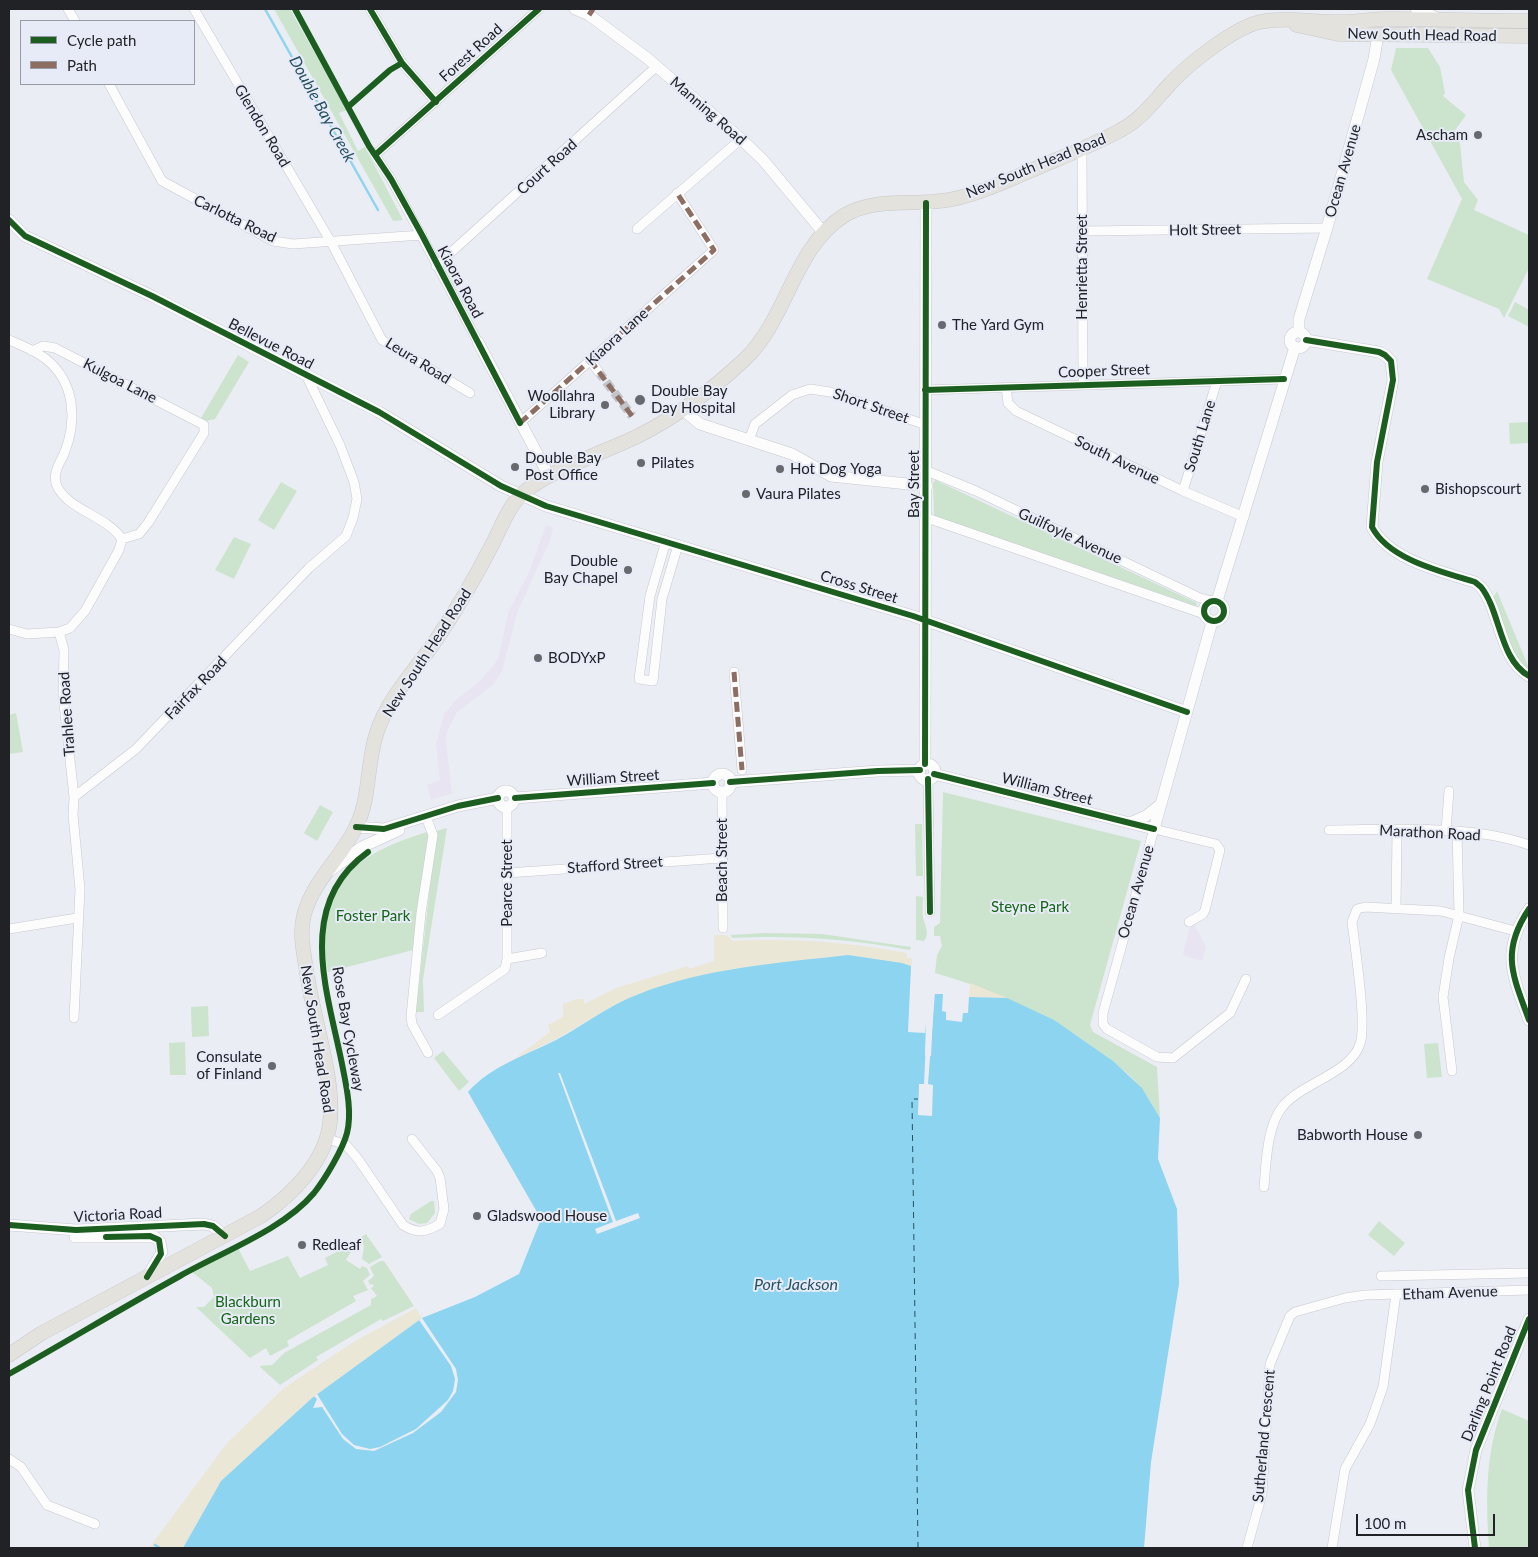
<!DOCTYPE html>
<style>
body{margin:0}
#map{position:relative;width:1538px;height:1557px;overflow:hidden;background:#eaedf4;font-family:Lato,sans-serif}
canvas{display:block}
.frame{position:absolute;inset:0;border:10px solid #212226;pointer-events:none}
.legend{position:absolute;left:20px;top:20px;width:175px;height:65px;box-sizing:border-box;background:#e7ebf7;border:1px solid #989ba3;margin:0;padding:6px 9px;list-style:none;font-size:15px;color:#212226}
.legend li{display:flex;align-items:center;gap:10px;height:25px}
.legend b{width:25px;border:1px solid #989ba3}
.scale{position:absolute;left:1356px;top:1514px;width:139px;height:22px;box-sizing:border-box;border:2px solid #212226;border-top:0;padding-left:6px;font-size:15px;line-height:18px;white-space:nowrap;color:#212226;-webkit-text-stroke:4px #e7ebf7;paint-order:stroke}
</style>
<div id="map">
<canvas width="1538" height="1557"></canvas>
<div class="frame"></div>
<ul class="legend">
<li><b style="height:6px;background:#1b5e20"></b>Cycle path</li>
<li><b style="height:6px;background:#8d6e63"></b>Path</li>
</ul>
<div class="scale">100 m</div>
</div>
<script>
const c = document.querySelector('canvas').getContext('2d');
c.lineJoin = 'round';
function fill(path, color) { c.fillStyle = color; c.fill(path, 'evenodd'); }
function strokePath(path, color, width, dash) { c.strokeStyle = color; c.lineWidth = width; c.lineCap = dash ? 'butt' : 'round'; c.setLineDash(dash || []); c.stroke(path); }
function drawText(font, color, halo, rows, align = 'center') {
  c.font = font + ' Lato,sans-serif'; c.lineWidth = 4; c.setLineDash([]); c.textBaseline = 'middle'; c.strokeStyle = halo; c.fillStyle = color; for (const [text, x, y, turn = 0] of rows) {
    c.save(); c.translate(x, y); c.rotate((+turn || 0) * Math.PI / 180); c.textAlign = isNaN(turn) ? turn : align; if (halo) c.strokeText(text, 0, 0); c.fillText(text, 0, 0); c.restore();
  }
}
fill(new Path2D(`
 M546 525 553 527 551 538 517 613 502 671 493 685 456 713 447 732 446 742 452 793 431 800 427 785 440 780 436 744 444 714 457 699 480 681 494 665 499 656 508 613 529 572Z
 M1194 924 1206 947 1202 961 1185 956 1183 953 1190 927Z`), '#e8e4f2');
fill(new Path2D(`
 M274 9H290L347 110 339 113 358 151 365 147 403 220 393 221Z
 M1396 48H1428L1440 67 1445 93 1443 96 1466 115 1451 136 1460 143 1464 182 1478 200 1474 210 1529 235V268L1504 318 1499 309 1427 279 1462 199 1391 70Z
 M1515 302 1529 310V327L1508 316Z
 M238 355 249 362 215 419 206 421 201 418Z
 M1529 422V443L1510 444 1509 423Z
 M935 480 1197 603 1196 607 1179 600 934 516 933 483Z
 M281 482 297 491 274 530 258 520Z
 M234 537 251 544 234 579 215 570Z
 M1497 591 1529 668V670C1513 664 1500 614 1493 598Z
 M16 713 23 752 9 754V715Z
 M943 792 1141 841 1090 1025 1093 1032 1157 1067 1160 1118C1154 1109 1149 1098 1142 1089 1132 1076 1116 1064 1102 1054 1051 1015 996 991 935 973L937 955 942 946 940 936H934V927L940 923Z
 M320 805 333 812 317 841 304 833Z
 M915 824H922L923 876H916Z
 M447 828 423 979 424 1012H416L436 831Z
 M427 832 428 836 413 950 328 972C312 888 351 855 427 832Z
 M916 896 923 897C923 903 922 911 923 918 925 925 930 934 924 941L916 940Z
 M765 933 822 934 911 947 910 950C848 939 795 935 732 938L731 935Z
 M208 1006 209 1036 192 1037 191 1007Z
 M185 1042 186 1075H170L169 1043Z
 M1438 1043 1442 1077 1427 1078 1424 1044Z
 M443 1051 469 1082 459 1091 434 1058Z
 M431 1201H434L435 1213 427 1223 419 1224 409 1219 411 1214Z
 M1379 1221 1405 1243 1394 1256 1368 1235Z
 M366 1234 382 1257 369 1264 362 1259 364 1246 360 1238Z
 M348 1246 353 1248 346 1260 360 1269 362 1266 367 1268 370 1275 363 1281 368 1290 353 1296 356 1301 287 1341 289 1346 270 1356 266 1348 250 1358 196 1307H204L214 1297 212 1288 192 1272 238 1248 250 1271 288 1256 300 1278 328 1265 325 1258Z
 M380 1261H384L414 1306 383 1321 381 1319 316 1357 318 1360 280 1385 259 1366 272 1365 284 1353 371 1305V1299L377 1296 371 1288 374 1286 372 1284 370 1285 368 1281 374 1276 370 1267Z
 M1502 1409 1529 1421V1548H1489C1486 1501 1485 1454 1502 1409Z`), '#cce4ce');
fill(new Path2D(`
 M714 935H727L732 941C792 938 848 942 907 953V958H912V966L848 955 782 963 668 984 639 994 609 1008 558 1038 514 1059 550 1032 548 1025 563 1017V1004L576 999H584V1004L616 988 688 966 689 969 714 961Z
 M970 983 1007 998 969 997Z
 M416 1308 422 1318 312 1398 221 1481 183 1548H149L227 1443 284 1388 355 1341Z`), '#ebe7d6');
fill(new Path2D(`
 M848 955 902 963 911 966 908 1032 925 1033 926 1022 925 1056H931L934 994H943L942 1011 946 1012V1020L962 1022 963 1013H968L969 997 1007 998 1054 1020 1113 1061 1142 1088 1160 1118 1158 1159 1177 1209 1179 1284 1151 1462 1144 1548H183L221 1481 312 1398 422 1318 475 1297 519 1274 541 1219 468 1092C491 1066 526 1055 556 1040 584 1025 609 1005 639 994 704 968 779 963 848 955Z`), '#8cd4f0');
fill(new Path2D(`
 M935 992 928 1084 933 1085 932 1116 918 1115 919 1084H924L927 1019 929 1022 928 1054 932 994Z
 M558 1073H560L616 1221 638 1213 640 1218 597 1234 595 1229 613 1222Z
 M422 1318 456 1369 458 1380 456 1392 441 1412 413 1433 374 1451 356 1449 343 1439 322 1407 313 1408 317 1399 314 1396 317 1394 342 1434 354 1445 370 1449 380 1447 416 1429 448 1400 453 1391 455 1379 451 1366 419 1320Z`), '#eaedf4');
strokePath(new Path2D(`
 M265 9 378 210
 M155 1545 160 1548`), '#8cd4f0', 2.5);
strokePath(new Path2D(`
 M918 1548 912 1099H918`), '#265161', 1, [6, 5]);
strokePath(new Path2D(`
 M598 371 632 416`), '#c2c4cb', 9, [9, 4.5]);
const street = new Path2D(`
 M68 9 75 21
 M194 9 331 242 382 340 470 393
 M370 9 402 63 436 102
 M109 84 162 181 273 241 293 244 422 235
 M1082 150 1083 384
 M637 229 741 139
 M1082 231 1327 228
 M436 266 657 66
 M9 340C21 345 36 351 46 359 76 383 77 422 64 454 59 464 52 475 57 486 68 510 107 516 122 539
 M478 342 391 179 375 155 539 9
 M32 351 43 346 55 348 204 425V433L148 523 139 534 122 539
 M590 360 598 371
 M1006 387 1008 403 1016 411 1183 491 1244 517
 M925 390 1284 379
 M520 423 714 250 677 193
 M749 440 755 424 792 395 810 389 830 392 926 425
 M927 471 976 491 1200 598 1212 601
 M1183 491 1217 381
 M927 518 1204 614
 M666 541 650 596 639 679 653 681 662 599 678 545
 M9 629 27 634 59 632 70 628 85 611 119 550 122 539
 M59 632 64 650 63 695 74 797 73 815 80 889 74 1018
 M734 672 742 770
 M928 779 930 912
 M722 792 723 928
 M74 797 136 749 309 568 346 536 353 518 357 499 354 482 340 445 307 377
 M426 817 433 835 421 913 411 1016 412 1024 428 1053
 M1329 830C1392 830 1471 824 1529 845
 M1446 831 1449 791
 M507 873 722 858
 M1396 908 1397 831
 M1189 922 1203 914 1205 910 1220 850 1216 844 1154 829 1103 1013V1024L1107 1029 1157 1057 1173 1058 1230 1013 1246 979
 M9 929 77 918
 M507 959V807
 M438 1015 505 969 507 959 542 953
 M1452 1071 1443 997 1449 958 1459 915 1457 831
 M326 1138 346 1145 358 1159 403 1225C417 1234 426 1232 440 1224L444 1209 440 1178 437 1171 412 1139
 M1264 1187C1266 1163 1267 1125 1283 1106 1302 1083 1351 1073 1360 1044 1367 1023 1355 948 1352 922L1357 909 1365 907 1441 911 1515 931
 M1381 1276 1529 1273
 M9 1459 21 1467 47 1505 95 1524
 M1247 1548 1262 1494 1270 1364 1290 1316 1295 1312 1345 1298 1365 1295 1529 1290
 M1332 1548 1345 1469 1370 1424 1383 1387 1396 1294`);
const secondary = new Path2D(`
 M575 9 589 15 647 58 741 139 763 160 823 232
 M1416 9 1435 17
 M9 220 25 236 152 296 379 412 501 486 546 506 913 616 1187 712
 M1299 332V319L1327 228 1374 59 1378 34
 M1290 340a8 8 0 1 1 16 0a8 8 0 1 1-16 0Z
 M1306 340 1379 352 1385 355 1391 361 1393 380 1377 462 1372 527C1389 560 1443 572 1475 582L1481 587C1501 612 1499 659 1529 676
 M478 342 549 476
 M682 409 700 424 792 454 831 476 927 486
 M1204 611a10 10 0 1 1 20 0a10 10 0 1 1-20 0Z
 M1217 601 1295 347
 M925 764 926 203
 M919 772a8 8 0 1 1 16 0a8 8 0 1 1-16 0Z
 M934 774 1154 829 1212 622
 M713 783a9 9 0 1 1 18 0a9 9 0 1 1-18 0Z
 M730 782 878 771 920 770
 M498 799a8 8 0 1 1 16 0a8 8 0 1 1-16 0Z
 M515 798 713 783
 M1130 823 1146 816 1160 805
 M356 827 384 829 458 806 498 798
 M331 870 362 847 399 830
 M1529 909C1500 952 1513 976 1529 1020
 M9 1225 76 1230 204 1224 213 1226 225 1236
 M75 1237H155L160 1242 162 1252 147 1277
 M1475 1548 1468 1490 1476 1450 1529 1319`);
const primary = new Path2D(`
 M1296 25 1338 34 1529 36
 M9 1355 42 1333 261 1216C292 1195 326 1161 330 1122 335 1081 313 1017 307 974 304 954 299 934 304 915 313 881 340 859 355 829 371 799 366 764 377 732 388 698 416 669 436 640 457 609 475 578 492 545 501 528 508 507 522 494 546 472 607 451 638 436 676 417 713 389 744 360 788 319 793 247 845 215 877 196 918 207 953 199 982 193 1010 179 1037 168 1065 156 1093 145 1119 131 1141 120 1154 101 1170 84 1187 65 1235 27 1260 22 1285 17 1313 22 1339 22 1356 22 1373 19 1389 19 1436 19 1483 21 1529 21`);
strokePath(street, '#c7c8ce', 10);
strokePath(secondary, '#c7c8ce', 12);
strokePath(primary, '#c7c8cb', 15);
strokePath(street, '#fcfcfd', 9);
strokePath(secondary, '#fcfcfd', 11);
strokePath(primary, '#e4e2dc', 14);
strokePath(new Path2D(`
 M589 15 593 9
 M590 360 632 416
 M520 423 714 250 677 193
 M734 672 742 770`), '#8d6e63', 5, [10, 5]);
strokePath(new Path2D(`
 M295 9 369 146 391 179 422 235 520 423
 M370 9 402 63 436 102
 M349 106 390 70 402 63
 M375 155 539 9
 M9 220 25 236 152 296 379 412 501 486 546 506 913 616 1187 712
 M1306 340 1379 352 1385 355 1391 361 1393 380 1377 462 1372 527C1389 560 1443 572 1475 582L1481 587C1501 612 1499 659 1529 676
 M925 390 1284 379
 M1204 611a10 10 0 1 1 20 0a10 10 0 1 1-20 0Z
 M925 764 926 203
 M934 774 1154 829
 M928 779 930 912
 M730 782 878 771 920 770
 M515 798 713 783
 M356 827 384 829 458 806 498 798
 M1529 909C1500 952 1513 976 1529 1020
 M9 1225 76 1230 204 1224 213 1226 225 1236
 M106 1237 150 1236 159 1240 161 1254 147 1277
 M9 1374C66 1342 122 1308 180 1276 222 1252 283 1230 314 1193 325 1179 343 1149 347 1133 352 1113 347 1089 343 1069 329 995 293 906 368 852
 M1475 1548 1468 1490 1476 1450 1529 1319`), '#1b5e20', 6);
for (const [x, y, r, color] of [
 [1478,135,5,"#67696e"],
 [942,325,5,"#67696e"],
 [640,400,6,"#67696e"],
 [605,405,5,"#67696e"],
 [641,463,5,"#67696e"],
 [515,467,5,"#67696e"],
 [780,469,5,"#67696e"],
 [1425,489,5,"#67696e"],
 [746,494,5,"#67696e"],
 [628,570,5,"#67696e"],
 [538,658,5,"#67696e"],
 [272,1066,5,"#67696e"],
 [1418,1135,5,"#67696e"],
 [477,1216,5,"#67696e"],
 [302,1245,5,"#67696e"]
]) { const dot = new Path2D(); dot.arc(x, y, r, 0, 2 * Math.PI); c.fillStyle = color; c.fill(dot); strokePath(dot, '#e7ebf7', 2); }
drawText('15px', '#212226', '#e7ebf7', [
 ["New South Head Road",1422,35,1],
 ["Forest Road",471,53,-42],
 ["Manning Road",708,111,41],
 ["Glendon Road",262,126,59],
 ["New South Head Road",1036,166,-22],
 ["Court Road",547,167,-42],
 ["Ocean Avenue",1343,171,-74],
 ["Carlotta Road",235,219,26],
 ["Holt Street",1205,230,-1],
 ["Henrietta Street",1082,267,-90],
 ["Kiaora Road",460,282,62],
 ["Kiaora Lane",617,337,-42],
 ["Bellevue Road",271,344,27],
 ["Leura Road",418,361,32],
 ["Cooper Street",1104,371,-2],
 ["Kulgoa Lane",120,381,27],
 ["Short Street",871,406,19],
 ["South Lane",1200,436,-73],
 ["South Avenue",1117,460,26],
 ["Bay Street",914,484,-90],
 ["Guilfoyle Avenue",1070,536,25],
 ["Cross Street",859,587,17],
 ["New South Head Road",427,653,-57],
 ["Fairfax Road",196,688,-46],
 ["Trahlee Road",67,714,-94],
 ["William Street",613,778,-4],
 ["William Street",1047,789,14],
 ["Marathon Road",1430,833,3],
 ["Beach Street",722,860,-90],
 ["Stafford Street",615,865,-4],
 ["Pearce Street",507,883,-90],
 ["Ocean Avenue",1136,892,-74],
 ["Rose Bay Cycleway",348,1029,80],
 ["New South Head Road",317,1039,81],
 ["Victoria Road",118,1215,-3],
 ["Etham Avenue",1450,1293,-2],
 ["Darling Point Road",1489,1384,-68],
 ["Sutherland Crescent",1264,1436,-85]
]);
drawText('15px', '#212226', '#e7ebf7', [
 ["Ascham",1468,135,"right"],
 ["The Yard Gym",952,325],
 ["Double Bay",651,391],
 ["Day Hospital",651,408],
 ["Woollahra",595,396,"right"],
 ["Library",595,413,"right"],
 ["Double Bay",525,458],
 ["Post Office",525,475],
 ["Pilates",651,463],
 ["Hot Dog Yoga",790,469],
 ["Bishopscourt",1435,489],
 ["Vaura Pilates",756,494],
 ["Double",618,561,"right"],
 ["Bay Chapel",618,578,"right"],
 ["BODYxP",548,658],
 ["Consulate",262,1057,"right"],
 ["of Finland",262,1074,"right"],
 ["Babworth House",1408,1135,"right"],
 ["Gladswood House",487,1216],
 ["Redleaf",312,1245]
], 'left');
drawText('15px', '#136614', '#e7ebf7', [
 ["Steyne Park",1030,907],
 ["Foster Park",373,916],
 ["Blackburn",248,1302],
 ["Gardens",248,1319]
]);
drawText('italic 16px', '#265161', '#e7ebf7', [
 ["Double Bay Creek",322,109,61],
 ["Port Jackson",796,1285]
]);
</script>
